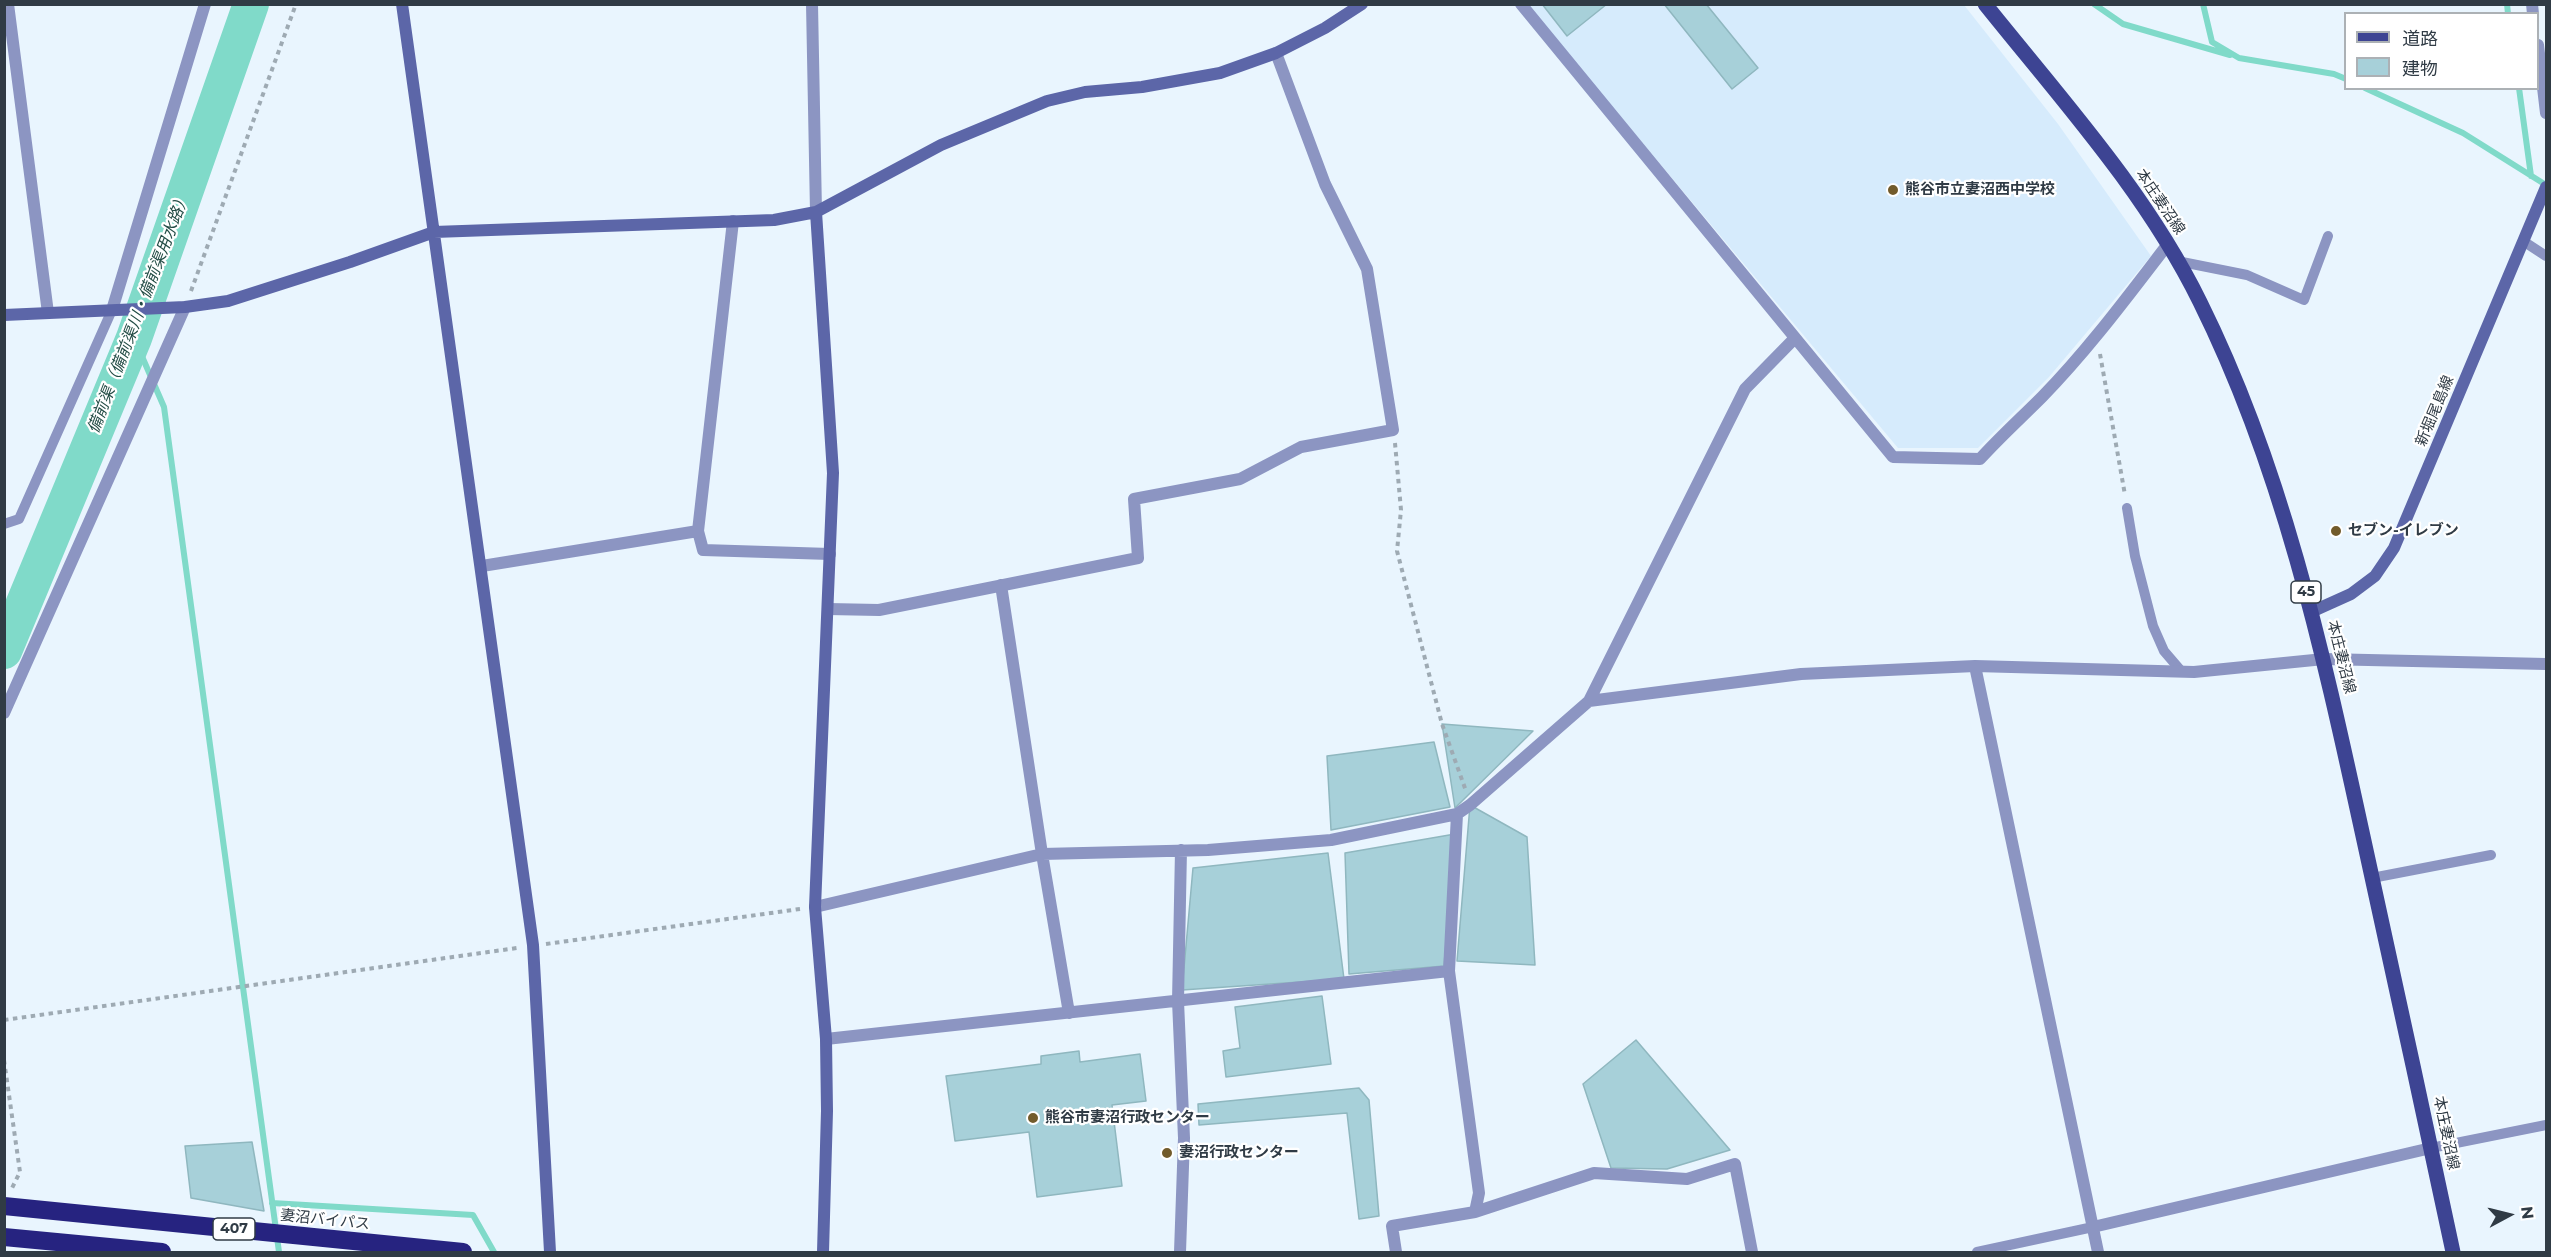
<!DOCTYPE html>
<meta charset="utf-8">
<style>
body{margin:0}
#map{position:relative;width:2551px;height:1257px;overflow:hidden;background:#e9f5fe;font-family:Montserrat,"Noto Sans JP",sans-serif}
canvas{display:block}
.frame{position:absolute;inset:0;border:6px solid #303b45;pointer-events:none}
.legend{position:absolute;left:2344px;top:12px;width:195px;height:78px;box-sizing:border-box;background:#fff;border:2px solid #acb1b5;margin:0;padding:8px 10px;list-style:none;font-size:18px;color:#303b45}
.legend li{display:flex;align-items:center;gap:12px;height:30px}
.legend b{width:30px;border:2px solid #acb1b5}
.north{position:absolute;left:2479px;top:1185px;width:60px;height:60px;-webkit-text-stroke:4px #fff;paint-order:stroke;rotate:83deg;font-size:16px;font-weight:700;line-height:24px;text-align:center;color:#303b45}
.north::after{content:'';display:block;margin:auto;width:21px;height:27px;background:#303b45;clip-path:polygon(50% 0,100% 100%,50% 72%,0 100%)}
</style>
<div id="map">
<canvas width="2551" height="1257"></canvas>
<div class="frame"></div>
<ul class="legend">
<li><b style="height:8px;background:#3d4493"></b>道路</li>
<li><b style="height:16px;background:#a7d0d9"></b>建物</li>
</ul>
<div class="north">N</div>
</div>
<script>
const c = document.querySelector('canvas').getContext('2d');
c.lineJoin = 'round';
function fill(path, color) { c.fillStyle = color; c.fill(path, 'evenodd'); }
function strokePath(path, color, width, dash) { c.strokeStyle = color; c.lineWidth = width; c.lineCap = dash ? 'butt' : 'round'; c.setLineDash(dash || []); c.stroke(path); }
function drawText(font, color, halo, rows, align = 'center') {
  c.font = font + ' Montserrat,"Noto Sans JP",sans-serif'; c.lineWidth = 4.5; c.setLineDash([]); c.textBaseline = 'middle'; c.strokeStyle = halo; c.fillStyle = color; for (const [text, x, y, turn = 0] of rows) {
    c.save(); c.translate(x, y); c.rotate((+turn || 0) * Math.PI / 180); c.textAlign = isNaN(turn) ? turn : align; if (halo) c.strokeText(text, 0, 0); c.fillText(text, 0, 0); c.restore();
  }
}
fill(new Path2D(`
 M1527 5H1964L2058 124 2151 256 2049 377 1978 448H1898Z`), '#d6ebfc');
strokePath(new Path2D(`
 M2094 4 2123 24 2230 55
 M2203 4 2212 42 2239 58 2334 74 2346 79
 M2507 4 2508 14
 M2365 88 2463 133 2546 185
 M2519 88 2531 176
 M134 338 164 407 279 1252
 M272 1203 473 1215 494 1252`), '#80dac9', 6);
strokePath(new Path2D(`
 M4 651 134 338 251 4`), '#80dac9', 36);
const building = new Path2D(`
 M1542 4H1607L1567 36Z
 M1664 4H1706L1758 68 1732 89Z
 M1442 724 1533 731 1455 808Z
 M1434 742 1450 807 1331 830 1327 756Z
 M1470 805 1527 837 1535 965 1457 961Z
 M1455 834 1444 966 1349 974 1345 853Z
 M1328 853 1344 979 1182 990 1193 868Z
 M1322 996 1331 1064 1226 1077 1223 1051 1240 1048 1235 1007Z
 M1636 1040 1730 1150 1667 1169 1611 1168 1583 1084Z
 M1079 1051 1080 1062 1140 1054 1146 1101 1112 1105 1122 1186 1037 1197 1029 1132 955 1141 946 1076 1041 1064V1056Z
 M1359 1088 1369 1100 1379 1216 1359 1219 1347 1113 1199 1125 1198 1104Z
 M252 1142 264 1211 191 1198 185 1146Z`);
fill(building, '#a7d0d9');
strokePath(building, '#8fb7bf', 1.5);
strokePath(new Path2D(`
 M191 291 296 4
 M2100 354 2125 495
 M1395 443 1401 510 1397 551 1442 724 1466 791
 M546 944 800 909
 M4 1020 517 948
 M4 1060 20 1172 11 1190`), '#9eaab3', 4, [4.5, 4.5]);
strokePath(new Path2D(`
 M2523 241 2546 256
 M2177 261 2247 275 2304 300 2328 236
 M2127 508 2135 556 2153 626 2164 651 2182 672
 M4 524 19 519 112 310
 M2372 878 2491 855
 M2431 1148 2546 1125
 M1977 1252 2093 1227`), '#8c95c2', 10);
strokePath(new Path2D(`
 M8 4 48 313
 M812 4 816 212
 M1521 4 1893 457 1980 459C2000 437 2021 418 2042 397 2088 350 2128 296 2168 244
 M2532 4 2533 14
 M2538 45 2546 113
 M733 221 698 531 703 550 830 554
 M112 310 205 4
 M482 566 698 531
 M1001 585 1042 854 1069 1013
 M828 609 879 610 1138 558 1134 499 1240 479 1301 447 1393 430 1367 269 1325 184 1276 53
 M1975 666 2098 1252
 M1589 701 1801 674 1975 666 2194 672 2324 659 2546 664
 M4 713 185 307
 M1457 814 1449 971 1479 1193 1475 1212
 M815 907 1042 854 1208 850 1331 840 1457 814 1470 805 1589 701 1745 389 1795 338
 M826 1039 1449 971
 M2093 1227 2431 1148
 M1180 1252 1184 1138 1178 1001 1181 850
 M1396 1252 1392 1226 1475 1212 1594 1173 1687 1179 1735 1164 1752 1252`), '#8c95c2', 12);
strokePath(new Path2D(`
 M402 4 533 945 550 1252
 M816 212 833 473 815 907 826 1039 827 1111 823 1252
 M4 315 185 307 228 301 350 262 434 232 774 220 816 212 941 145 1047 101 1085 92 1142 87 1220 73 1276 53 1325 28 1362 4
 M2311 612 2351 594 2375 576 2394 548 2546 187`), '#5c66a8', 12);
strokePath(new Path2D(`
 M1985 4C2061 99 2146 192 2200 302 2282 467 2322 648 2361 827 2392 969 2423 1110 2453 1252`), '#3d4493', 15);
strokePath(new Path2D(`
 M4 1206 463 1252
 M4 1237 162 1252`), '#262380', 18);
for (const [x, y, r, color] of [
 [1893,190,6,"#725b2b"],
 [2336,531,6,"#725b2b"],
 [1033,1118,6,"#725b2b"],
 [1167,1153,6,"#725b2b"]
]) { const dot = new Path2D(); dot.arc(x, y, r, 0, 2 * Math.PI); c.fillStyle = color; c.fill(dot); strokePath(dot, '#fff', 2); }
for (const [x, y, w] of [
 [2306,592,30],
 [234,1229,42]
]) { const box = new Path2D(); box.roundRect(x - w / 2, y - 11, w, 22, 4.5); c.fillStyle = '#fff'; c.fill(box); strokePath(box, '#303b45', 1.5); }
drawText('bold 14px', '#303b45', null, [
 ["45",2306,592],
 ["407",234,1229]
]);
drawText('bold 15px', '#303b45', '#fff', [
 ["熊谷市立妻沼西中学校",1905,190],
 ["セブン-イレブン",2348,531],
 ["熊谷市妻沼行政センター",1045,1118],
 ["妻沼行政センター",1179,1153]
], 'left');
drawText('15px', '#303b45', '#fff', [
 ["本庄妻沼線",2160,202,56],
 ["新堀尾島線",2435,411,-67],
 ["本庄妻沼線",2341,657,76],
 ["本庄妻沼線",2446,1133,78],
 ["妻沼バイパス",325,1220,6]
]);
drawText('italic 16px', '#234c45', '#fff', [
 ["備前渠（備前渠川・備前渠用水路）",139,313,-69]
]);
</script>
